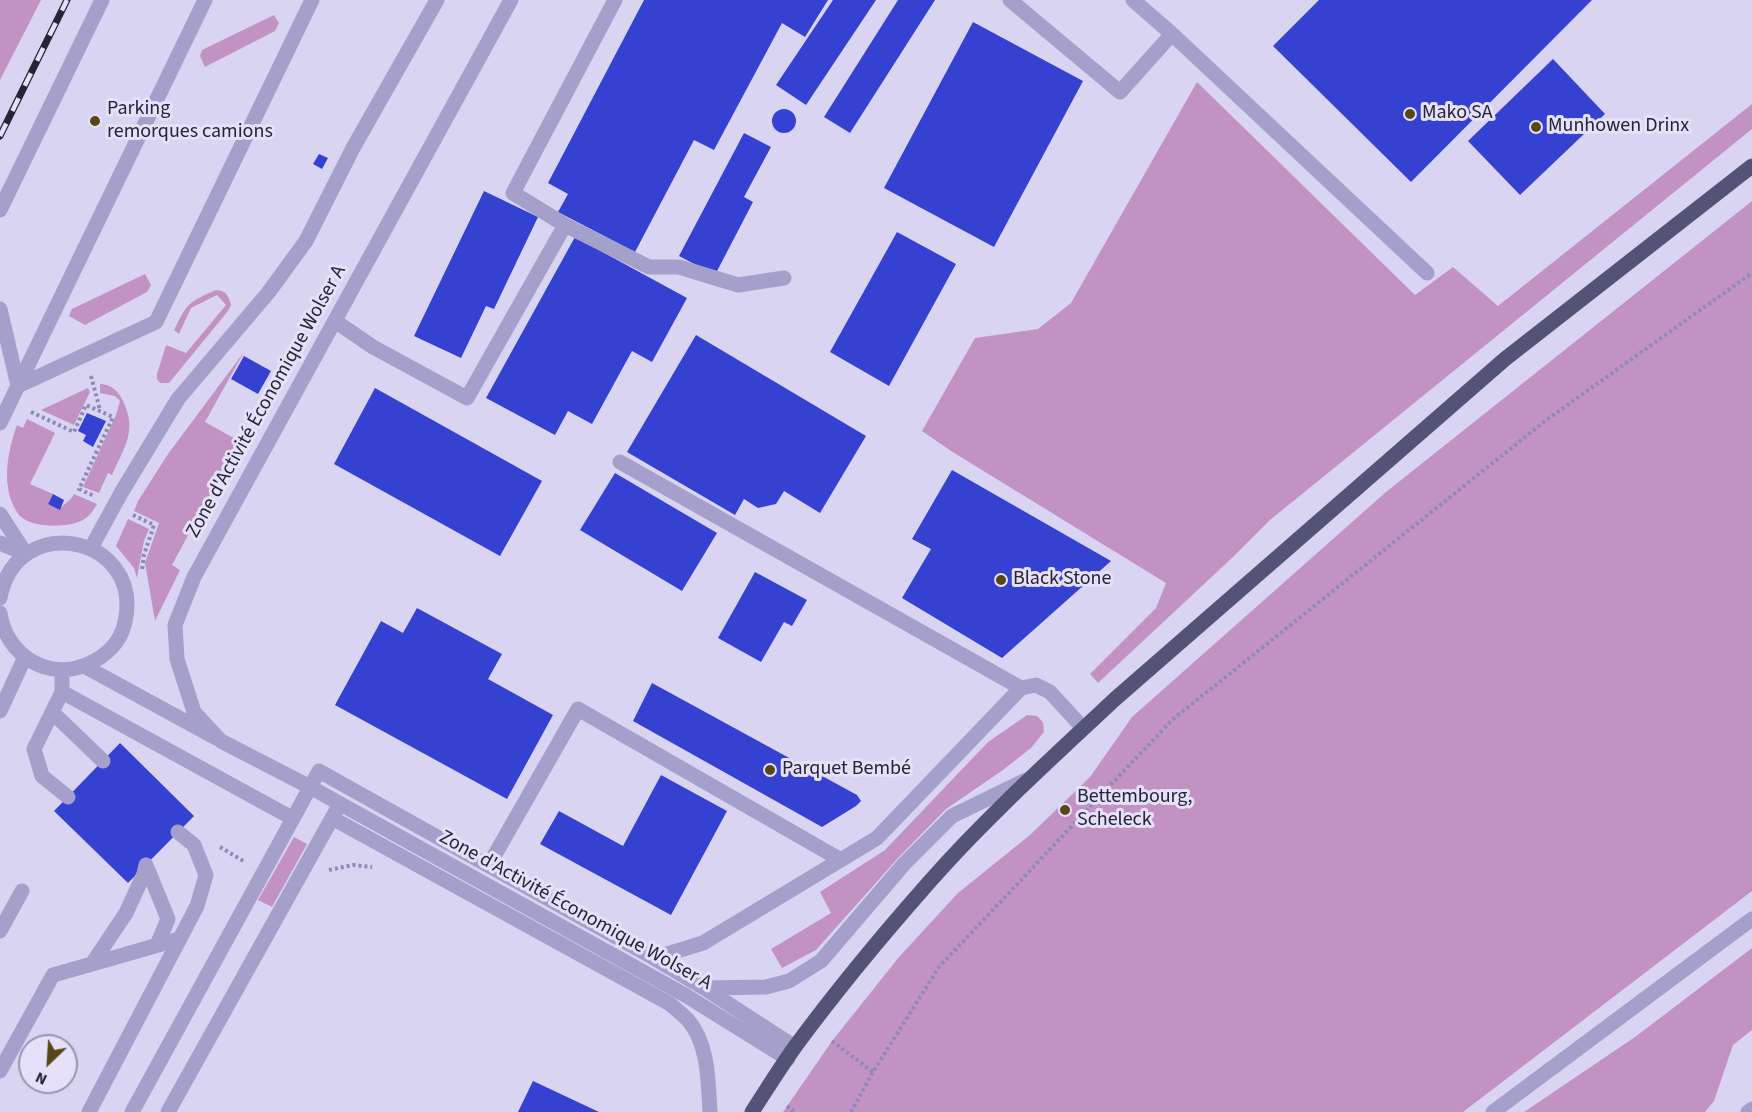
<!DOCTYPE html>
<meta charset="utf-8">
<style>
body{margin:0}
#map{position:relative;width:1752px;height:1112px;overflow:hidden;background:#dad4f3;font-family:"Source Sans 3",sans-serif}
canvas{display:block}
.north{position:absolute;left:18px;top:1034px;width:60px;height:60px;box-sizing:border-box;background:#e6e0fa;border:2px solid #9895ab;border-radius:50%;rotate:205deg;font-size:16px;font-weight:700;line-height:24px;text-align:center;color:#242434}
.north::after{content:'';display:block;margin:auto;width:21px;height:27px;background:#584716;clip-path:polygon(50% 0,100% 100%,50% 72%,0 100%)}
</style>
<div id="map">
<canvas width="1752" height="1112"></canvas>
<div class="north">N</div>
</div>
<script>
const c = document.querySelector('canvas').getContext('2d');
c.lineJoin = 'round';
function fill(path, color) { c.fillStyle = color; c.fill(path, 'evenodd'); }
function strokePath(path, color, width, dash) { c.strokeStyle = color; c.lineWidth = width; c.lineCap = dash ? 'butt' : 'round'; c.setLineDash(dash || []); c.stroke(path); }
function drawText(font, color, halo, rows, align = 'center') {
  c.font = font + ' "Source Sans 3",sans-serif'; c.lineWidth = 6; c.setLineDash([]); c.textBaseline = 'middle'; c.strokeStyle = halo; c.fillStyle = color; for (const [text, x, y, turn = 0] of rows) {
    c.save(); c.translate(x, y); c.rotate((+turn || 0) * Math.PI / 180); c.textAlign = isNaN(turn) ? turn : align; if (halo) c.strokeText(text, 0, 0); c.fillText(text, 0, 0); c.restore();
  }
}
fill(new Path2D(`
 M0 0H41L0 80Z
 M274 15 279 23 275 31 205 67 200 56 202 50Z
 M1197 82 1415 295 1453 267 1498 306 1752 104V129L1270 520 1233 557 1098 683 1090 674 1156 608 1166 583 951 451 922 431 975 338 1038 329 1071 303Z
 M1752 201V891L1463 1112H783L832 1041 899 957 958 893 1030 835 1090 777 1132 717 1386 492Z
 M145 274 151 285 147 292 85 325 69 316 72 309Z
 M216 290C227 291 228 295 231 305L228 311 169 383H160L157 379V374L166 345 186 353 226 305 217 295 191 308 179 334 174 330C187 304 188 302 216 290Z
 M244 352 205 422 239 441 172 565 180 570 155 621 145 563 159 523 134 511 138 501 168 454Z
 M100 384C109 384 118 390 122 399 138 430 125 446 112 475L108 473 99 493 83 487 116 415 120 401 115 396 100 393Z
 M88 388 90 392 74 425 41 410Z
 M27 419 55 433 30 484 53 494 48 504 60 509C64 503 71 501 74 494L97 504C93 511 89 517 81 521 66 528 30 528 19 515 0 489 7 453 17 425L23 428Z
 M128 519 149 529 144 541 137 578 134 568 116 546Z
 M1027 715 1037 716 1043 722 1044 732 1031 748 1003 770 946 809 898 858 816 950 782 968 771 949 831 913 820 892 885 850 988 742Z
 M294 837 307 844 272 907 258 900Z
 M1752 948V1030L1733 1045 1714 1101 1705 1112H1524L1635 1037Z`), '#c293c2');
fill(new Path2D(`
 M644 0H828L805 37 782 23 714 150 694 140 635 252 558 212 568 194 548 183Z
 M833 0H876L806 105 776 85Z
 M898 0H935L850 133 824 117Z
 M1319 0H1592L1411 182 1273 46Z
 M973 22 1083 81 994 247 884 188Z
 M1553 59 1605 114 1520 195 1468 141Z
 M772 121a12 12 0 1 1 24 0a12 12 0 1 1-24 0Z
 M744 133 771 147 744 197 753 202 715 275 679 256Z
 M319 154 328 158 322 169 313 164Z
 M484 191 538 217 494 309 486 306 461 358 414 336Z
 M897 232 956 264 889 386 830 352Z
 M575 237 687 298 652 362 632 351 592 424 568 411 555 435 486 398Z
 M696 335 866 436 820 513 784 491 776 504 758 508 744 499 735 515 627 452Z
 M244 356 271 371 258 394 231 379Z
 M375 388 542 481 500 556 334 464Z
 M87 413 106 421 93 447 83 441 86 435 78 431Z
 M952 470 1111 561 1002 658 902 598 931 549 912 539Z
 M615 473 717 533 682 591 580 530Z
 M53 494 64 500 60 510 48 504Z
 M755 572 807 600 792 626 784 622 761 662 718 638Z
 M417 608 502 654 488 679 553 715 507 799 335 705 381 621 403 633Z
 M652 683 857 795 861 801 856 806 822 827 633 721Z
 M120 743 194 816 128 883 54 811Z
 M661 775 727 811 671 915 540 844 559 811 623 846Z
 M533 1081 599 1112H518Z`), '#3441d1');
strokePath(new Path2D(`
 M91 376 100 410
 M31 412 74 432 86 405 113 417 79 489 94 496
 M133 515 154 525 144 555 142 570
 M220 847 245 862
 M329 870 353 865 372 867
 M832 1041 873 1072
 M787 1106 795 1112
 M851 1112 873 1072 939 967 1172 720 1545 421 1752 273`), '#8e8ab7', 4, [3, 3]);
strokePath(new Path2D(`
 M615 0 513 193 565 225 649 267H679L738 285 784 278
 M1010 0 1120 92 1172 34 1133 0
 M1172 34 1427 273
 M0 210 102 0
 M0 309 18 386 156 322 312 0
 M335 321 373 347 467 398 565 225
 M0 423 205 0
 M620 462 1021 688
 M0 514 26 554
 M0 543 26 554
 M91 548 121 493 178 399 268 293 306 241 353 148 437 0
 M0 598C16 510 144 535 125 622 121 642 106 656 88 664 48 682 6 655 0 613
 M84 666 216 738
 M62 670V692L292 818
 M62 692 34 749 42 776 68 797
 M0 711 25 657
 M53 713 103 761
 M146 865 168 919 157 945
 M489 865 578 709 841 860
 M0 931 22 891
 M654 958 703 943 877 838 1021 688 1036 685 1050 692 1083 728
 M92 964 179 939
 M0 1071 53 975 92 964 126 913 144 874 146 865
 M89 1112 197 906 206 875 194 845 178 832
 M1493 1112 1752 919
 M1748 1112 1752 1109`), '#a5a0cb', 15);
strokePath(new Path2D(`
 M511 0 194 577 175 625 177 659 194 712 221 741 310 787 685 995 788 1059
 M332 818 670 1004C676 1009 682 1014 688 1020 709 1045 708 1081 710 1112
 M704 988 766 987 789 981 821 961 904 864 952 816 1026 780
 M132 1112 319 771 654 958 704 988 795 1047
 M168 1112 336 811`), '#a5a0cb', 15);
strokePath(new Path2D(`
 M752 1112C767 1089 781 1066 797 1044 837 990 880 938 924 888 982 821 1050 760 1115 699L1505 359 1752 166`), '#535378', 15);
const rail = new Path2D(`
 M0 136 67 0`);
strokePath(rail, '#242434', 7);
strokePath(rail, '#e6e0fa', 4.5, [14]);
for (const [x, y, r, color] of [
 [1410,114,6,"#584716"],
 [95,121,6,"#584716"],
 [1536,127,6,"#584716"],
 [1001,580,6,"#584716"],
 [770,770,6,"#584716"],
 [1065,810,6,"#584716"]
]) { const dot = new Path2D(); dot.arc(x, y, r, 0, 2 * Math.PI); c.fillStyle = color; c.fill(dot); strokePath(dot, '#e6e0fa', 2); }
drawText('20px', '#242434', '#e6e0fa', [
 ["Parking",107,110],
 ["remorques camions",107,133],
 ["Mako SA",1422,114],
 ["Munhowen Drinx",1548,127],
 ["Black Stone",1013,580],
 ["Parquet Bembé",782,770],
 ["Bettembourg,",1077,798],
 ["Scheleck",1077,821]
], 'left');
drawText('20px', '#242434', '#e6e0fa', [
 ["Zone d'Activité Économique Wolser A",267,402,-61],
 ["Zone d'Activité Économique Wolser A",575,911,29]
]);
</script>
